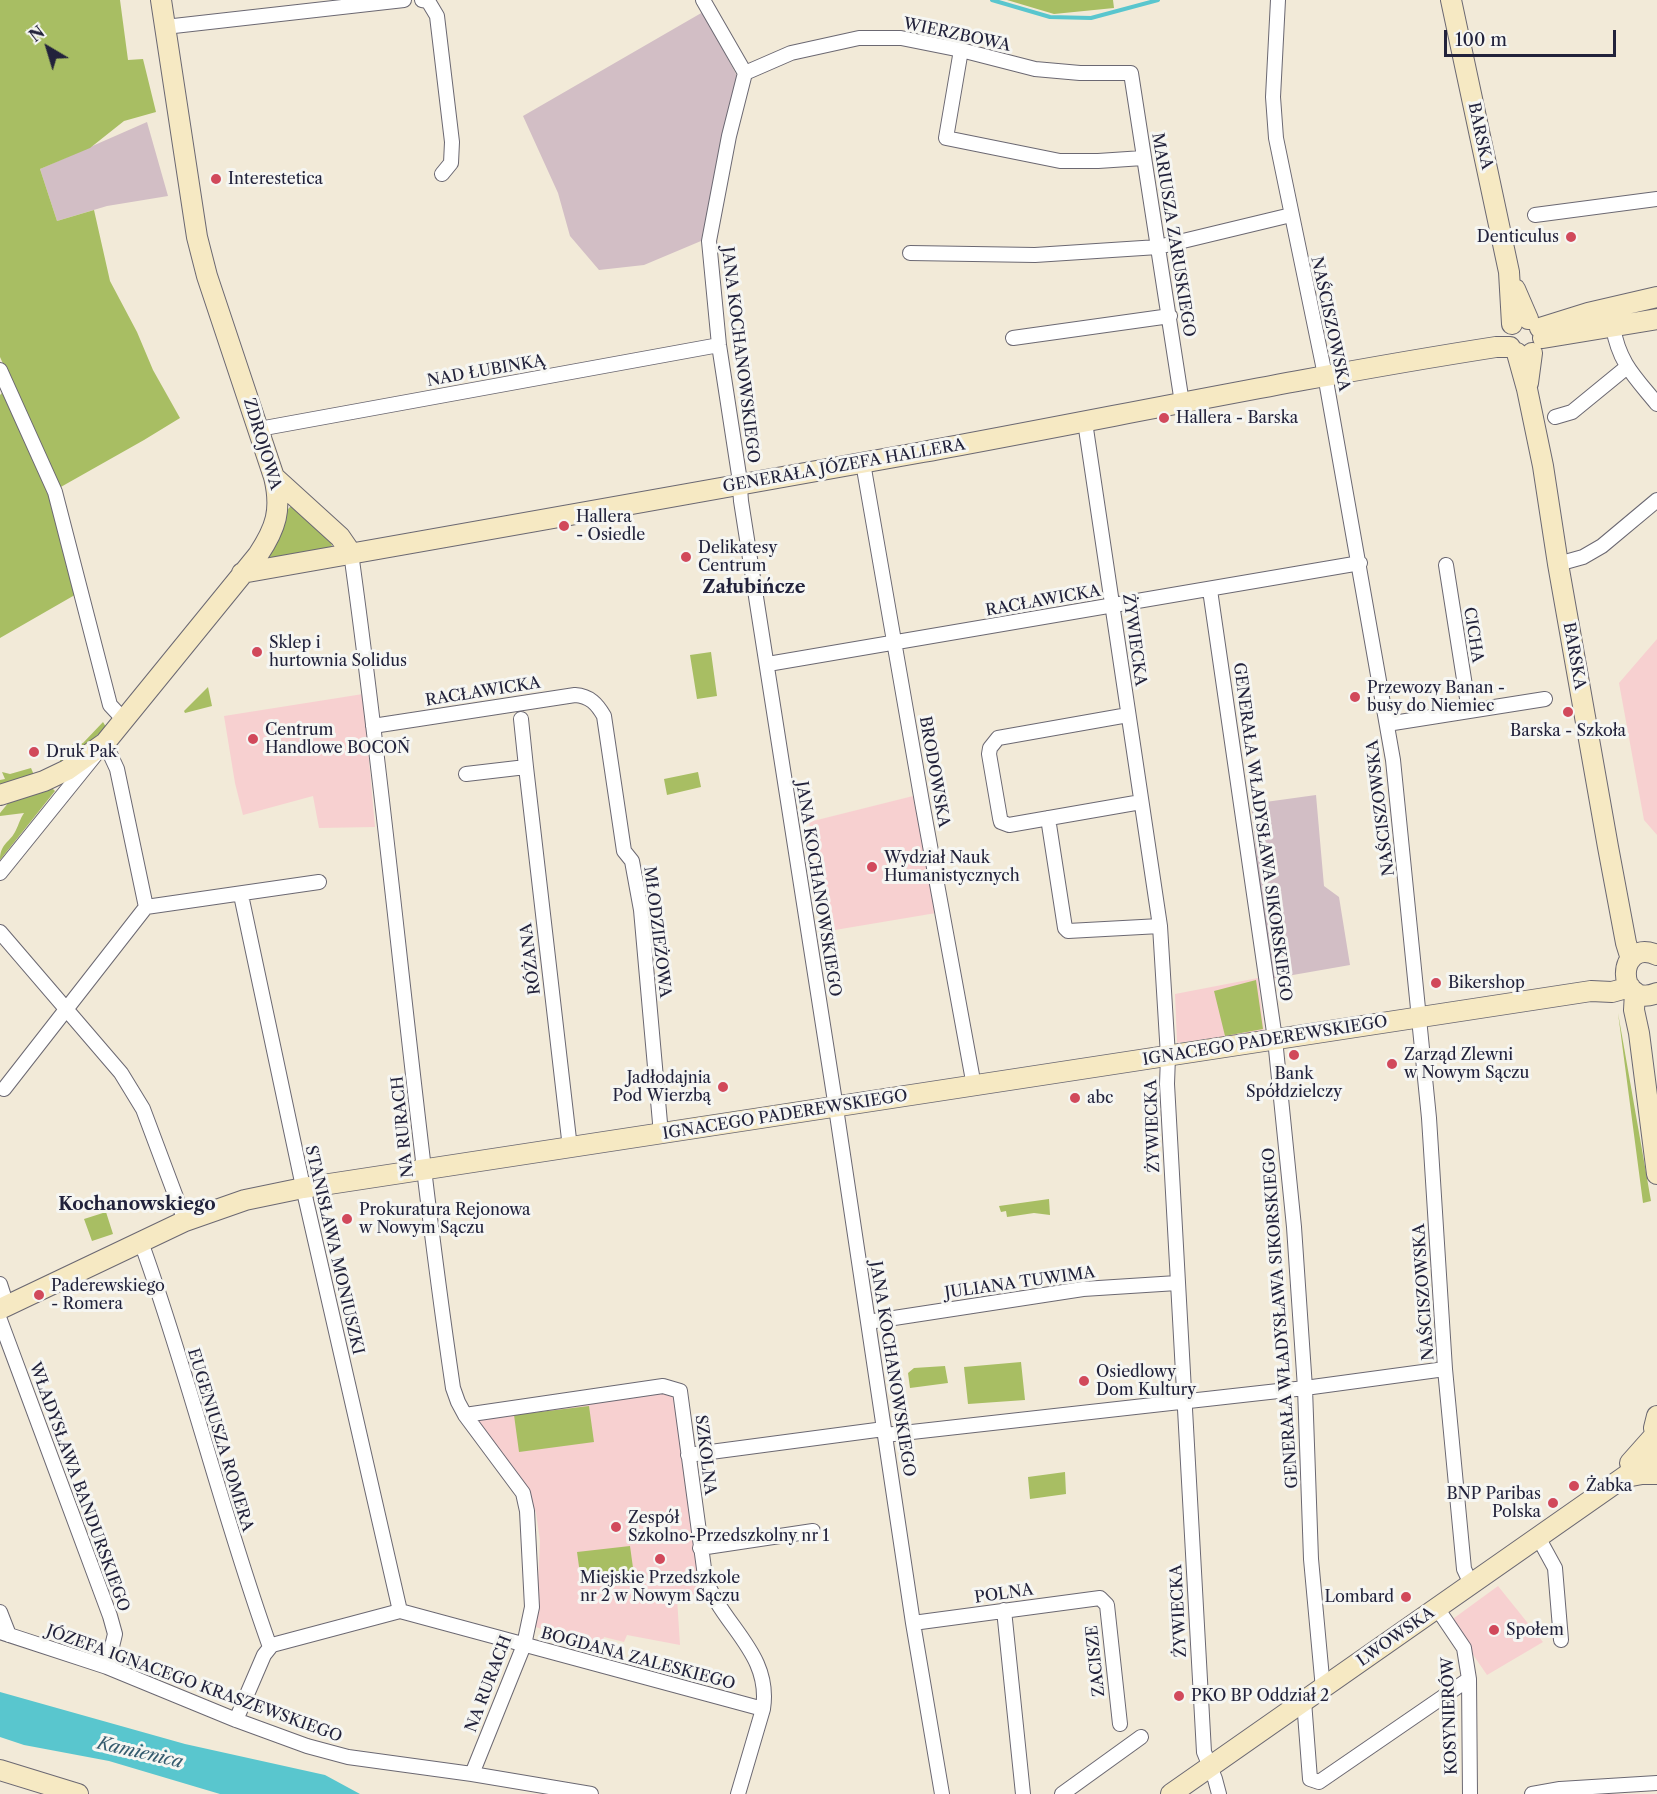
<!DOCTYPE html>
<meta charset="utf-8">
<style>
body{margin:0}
#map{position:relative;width:1657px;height:1794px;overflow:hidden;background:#f2ead8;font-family:"Libre Caslon Text",serif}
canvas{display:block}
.north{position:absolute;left:18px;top:18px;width:60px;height:60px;-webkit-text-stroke:4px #f6f6f2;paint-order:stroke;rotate:322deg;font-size:16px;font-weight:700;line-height:24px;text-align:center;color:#22223b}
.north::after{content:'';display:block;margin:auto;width:21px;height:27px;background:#22223b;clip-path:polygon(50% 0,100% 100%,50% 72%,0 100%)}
.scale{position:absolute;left:1444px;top:30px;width:172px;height:27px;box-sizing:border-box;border:3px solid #22223b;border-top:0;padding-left:8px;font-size:18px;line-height:21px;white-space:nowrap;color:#22223b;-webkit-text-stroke:4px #f6f6f2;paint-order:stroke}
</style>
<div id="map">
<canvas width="1657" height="1794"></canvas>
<div class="north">N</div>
<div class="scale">100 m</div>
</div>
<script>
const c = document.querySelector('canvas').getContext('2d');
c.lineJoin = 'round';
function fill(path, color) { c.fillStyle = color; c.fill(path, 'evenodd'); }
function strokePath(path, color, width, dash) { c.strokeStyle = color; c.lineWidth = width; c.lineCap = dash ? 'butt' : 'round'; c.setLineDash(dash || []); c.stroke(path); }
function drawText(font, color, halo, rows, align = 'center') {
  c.font = font + ' "Libre Caslon Text",serif'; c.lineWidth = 6; c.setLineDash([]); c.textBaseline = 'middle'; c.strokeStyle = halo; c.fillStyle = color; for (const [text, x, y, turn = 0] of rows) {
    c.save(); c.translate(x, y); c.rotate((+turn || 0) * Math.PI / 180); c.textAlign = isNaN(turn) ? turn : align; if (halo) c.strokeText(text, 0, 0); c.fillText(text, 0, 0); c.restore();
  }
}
fill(new Path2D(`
 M1657 639V835L1644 820 1619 683Z
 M363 694 375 827 319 828 313 796 243 815 235 783 224 716Z
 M913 796 936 913 829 931 809 822Z
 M1258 978 1264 1031 1177 1043 1175 994Z
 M671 1392 676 1399 705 1592 677 1598 680 1645 627 1635 624 1642 604 1637 600 1650 536 1627 540 1541 536 1513 529 1494 476 1418Z
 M1498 1586 1543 1642 1487 1675 1450 1621Z`), '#f7d0d0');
fill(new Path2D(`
 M703 12 737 76 701 241 644 265 599 270 570 236 558 193 523 116Z
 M147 122 168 196 107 206 57 221 40 169Z
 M1316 795 1324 886 1339 897 1350 965 1270 979 1251 804Z`), '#d2bec5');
fill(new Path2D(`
 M0 0H120L128 60 143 59 156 112 124 121 90 148 40 169 57 221 94 210 110 281 137 332 153 370 180 418 144 440 59 488 0 357Z
 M1007 0H1113L1114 8 1054 14Z
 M2 393 51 496 80 592 0 638V395Z
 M290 507H294L331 540 332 547 329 551 266 561 287 510Z
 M711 652 717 696 697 699 690 655Z
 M208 687 212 706 185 713 184 711Z
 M103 722 106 727 90 742 61 762 57 755 78 741 79 744 83 743Z
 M31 768 34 775 0 784V780L5 779 2 772 10 774Z
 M698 772 701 787 667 795 664 779Z
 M52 788 55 791 0 860C0 843 10 843 16 830 19 824 20 819 24 813L0 816V813L9 802 31 796Z
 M1256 980 1263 1029 1225 1036 1214 991Z
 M1618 1013 1651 1201 1643 1203Z
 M1049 1199 1050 1215 1034 1213 1007 1217 1006 1211 1001 1212 999 1206Z
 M106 1212 113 1234 92 1241 84 1219Z
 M1021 1362 1025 1400 968 1404 964 1367Z
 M945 1366 948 1383 910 1388 908 1373 914 1368Z
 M589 1406 594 1442 519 1452 514 1415Z
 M1065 1472 1066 1494 1030 1499 1028 1477Z
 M630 1546 634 1575 581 1581 577 1552Z`), '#a8be63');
fill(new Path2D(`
 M0 1692 185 1744 325 1775 360 1794H220L109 1761 24 1745 0 1737Z`), '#59c6ce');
strokePath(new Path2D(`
 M992 0 1050 17 1091 18 1158 0`), '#59c6ce', 4);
const street = new Path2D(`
 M422 0 428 1 437 16 452 142 451 163 442 174
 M703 0 745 73 729 136 709 241 719 345 739 475 741 501 836 1108 913 1623 942 1794
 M1278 0 1273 97 1276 138 1325 375 1393 760 1429 1118 1445 1369 1464 1569 1471 1584
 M165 27 404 0
 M961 50 946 138 1060 161H1098L1143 158
 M745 73 791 53 859 38H901L961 50 1035 69 1080 73H1131L1182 403
 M1535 215 1657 199
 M910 253 1035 255 1158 247 1291 215
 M1613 327C1619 363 1635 377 1657 404
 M1013 338 1170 316
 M0 370 55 492 110 705 124 720
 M1555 417 1572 412 1627 367
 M1085 422 1160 926 1168 1056 1167 1084 1204 1752 1215 1779 1219 1794
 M259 429 719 345
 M863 463 922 802 974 1086
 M351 553C390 831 412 1110 453 1388L458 1402 465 1415 523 1493 527 1511 532 1607 524 1645 472 1774
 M1558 564 1583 557 1602 546 1657 500
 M1446 565 1469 711
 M1210 590 1275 1039 1294 1227 1305 1388 1311 1559 1323 1689
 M768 664 1360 563
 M1128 715 998 738 990 748 989 754 1000 818 1001 822 1009 825 1141 802
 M521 719 526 767
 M1387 724 1545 699
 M373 726 575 695C590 696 597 704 604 716L624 851 632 861 641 910 661 1134
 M466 774 526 767 570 1148
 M1048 818 1065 928 1068 931 1160 926
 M0 873 105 743 117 769 146 907
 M241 895 305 1196 400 1611
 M146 907 319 882
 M0 932 121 1073 143 1109 185 1221
 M4 1089 146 907
 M141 1242C189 1375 222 1514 270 1647
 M0 1284 7 1306
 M0 1320 110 1616 115 1634 107 1667
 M868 1322 1083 1289 1177 1283
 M465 1415 663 1386 680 1391 705 1576C720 1625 772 1652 763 1709L738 1794
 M885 1435 1305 1388 1445 1369
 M688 1455 884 1429
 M1538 1537 1555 1568 1561 1640
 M700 1548 813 1531
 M1437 1608 1464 1648 1469 1679 1470 1794
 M1004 1610 1023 1794
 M0 1612 9 1635
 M913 1623 1100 1598 1107 1605 1120 1724
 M0 1632 107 1667 236 1720 307 1746 348 1757 472 1774 591 1794
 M1304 1701 1310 1779 1319 1782 1469 1679
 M236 1720 264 1655 272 1645 400 1611 763 1709
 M1062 1794 1141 1737
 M1532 1794 1560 1789 1657 1783`);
const secondary = new Path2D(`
 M1451 0 1509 272 1512 324
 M1515 289 1528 319
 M1540 328 1588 313 1657 297
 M1543 338 1657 319
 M1517 353 1527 389 1543 466 1558 564 1608 847 1626 943 1631 959
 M1528 383 1532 353
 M274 477 340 537 351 553
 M242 573C469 532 696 494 923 452 1114 417 1304 377 1496 347H1510
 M0 795 44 781 67 770 105 743 258 555C276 528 282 510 274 477L207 276 197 237 161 0
 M1657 955C1616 937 1615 1010 1657 993
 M1635 992 1634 1010 1639 1033 1657 1174
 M0 1309 185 1221 245 1200 303 1188 1591 991 1612 992 1630 987
 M1657 1416 1654 1428 1657 1441
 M1630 1463 1654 1436
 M1626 1477 1642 1474H1657
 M0 1770 78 1794
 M1171 1794 1657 1454`);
strokePath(street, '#6b6872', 16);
strokePath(secondary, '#6b6872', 22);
strokePath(street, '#fff', 14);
strokePath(secondary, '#f6e9c3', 20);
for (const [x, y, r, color] of [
 [216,179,6,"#d1495b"],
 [1571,237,6,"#d1495b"],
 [1164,418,6,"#d1495b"],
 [564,526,6,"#d1495b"],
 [686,557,6,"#d1495b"],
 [257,652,6,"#d1495b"],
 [1355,697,6,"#d1495b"],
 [1568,712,6,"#d1495b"],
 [253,739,6,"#d1495b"],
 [34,752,6,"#d1495b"],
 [872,867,6,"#d1495b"],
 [1436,983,6,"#d1495b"],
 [1294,1055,6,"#d1495b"],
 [1392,1064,6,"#d1495b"],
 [723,1087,6,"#d1495b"],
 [1075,1098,6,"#d1495b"],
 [347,1219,6,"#d1495b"],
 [39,1295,6,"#d1495b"],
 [1084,1381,6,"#d1495b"],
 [1574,1486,6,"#d1495b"],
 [1553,1503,6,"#d1495b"],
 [616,1527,6,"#d1495b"],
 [660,1559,6,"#d1495b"],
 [1406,1597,6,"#d1495b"],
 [1494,1630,6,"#d1495b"],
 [1179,1696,6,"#d1495b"]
]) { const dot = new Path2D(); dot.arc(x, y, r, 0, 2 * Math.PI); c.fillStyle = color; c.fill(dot); strokePath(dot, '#f6f6f2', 2); }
drawText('16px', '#22223b', '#f6f6f2', [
 ["WIERZBOWA",957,35,12],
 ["BARSKA",1480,136,78],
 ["MARIUSZA ZARUSKIEGO",1173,235,81],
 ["NAŚCISZOWSKA",1330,324,78],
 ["JANA KOCHANOWSKIEGO",740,355,83],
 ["NAD ŁUBINKĄ",486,371,-10],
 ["ZDROJOWA",262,444,73],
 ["GENERAŁA JÓZEFA HALLERA",844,466,-10],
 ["RACŁAWICKA",1043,601,-10],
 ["CICHA",1473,635,81],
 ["ŻYWIECKA",1134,640,82],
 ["BARSKA",1574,656,80],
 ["RACŁAWICKA",483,692,-9],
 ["BRODOWSKA",934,772,80],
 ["NAŚCISZOWSKA",1381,808,-97],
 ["GENERAŁA WŁADYSŁAWA SIKORSKIEGO",1262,832,82],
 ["JANA KOCHANOWSKIEGO",818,889,81],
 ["MŁODZIEŻOWA",657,932,83],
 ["RÓŻANA",531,959,-97],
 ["IGNACEGO PADEREWSKIEGO",1265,1041,-9],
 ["IGNACEGO PADEREWSKIEGO",785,1115,-9],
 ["ŻYWIECKA",1153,1126,-92],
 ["NA RURACH",403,1127,-96],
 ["STANISŁAWA MONIUSZKI",334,1250,77],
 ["JULIANA TUWIMA",1020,1283,-8],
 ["NAŚCISZOWSKA",1424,1292,-94],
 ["GENERAŁA WŁADYSŁAWA SIKORSKIEGO",1281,1318,-94],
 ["JANA KOCHANOWSKIEGO",892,1369,81],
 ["EUGENIUSZA ROMERA",220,1440,73],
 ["SZKOLNA",705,1455,83],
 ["WŁADYSŁAWA BANDURSKIEGO",79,1487,70],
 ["POLNA",1004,1594,-8],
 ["ŻYWIECKA",1179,1611,-93],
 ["LWOWSKA",1396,1637,-35],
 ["BOGDANA ZALESKIEGO",638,1659,15],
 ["ZACISZE",1096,1661,-96],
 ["JÓZEFA IGNACEGO KRASZEWSKIEGO",194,1684,20],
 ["NA RURACH",489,1684,-69],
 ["KOSYNIERÓW",1450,1716,-92]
]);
drawText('16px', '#22223b', '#f6f6f2', [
 ["Interestetica",228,179],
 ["Denticulus",1559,237,"right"],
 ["Hallera - Barska",1176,418],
 ["Hallera",576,517],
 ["- Osiedle",576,535],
 ["Delikatesy",698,548],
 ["Centrum",698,566],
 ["Sklep i",269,643],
 ["hurtownia Solidus",269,661],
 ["Przewozy Banan -",1367,688],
 ["busy do Niemiec",1367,706],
 ["Centrum",265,730],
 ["Handlowe BOCOŃ",265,748],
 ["Barska - Szkoła",1568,731,"center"],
 ["Druk Pak",46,752],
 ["Wydział Nauk",884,858],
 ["Humanistycznych",884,876],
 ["Bikershop",1448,983],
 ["Zarząd Zlewni",1404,1055],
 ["w Nowym Sączu",1404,1073],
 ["Bank",1294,1074,"center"],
 ["Spółdzielczy",1294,1092,"center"],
 ["Jadłodajnia",711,1078,"right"],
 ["Pod Wierzbą",711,1096,"right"],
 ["abc",1087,1098],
 ["Prokuratura Rejonowa",359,1210],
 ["w Nowym Sączu",359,1228],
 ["Paderewskiego",51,1286],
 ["- Romera",51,1304],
 ["Osiedlowy",1096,1372],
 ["Dom Kultury",1096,1390],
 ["Żabka",1586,1486],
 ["BNP Paribas",1541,1494,"right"],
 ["Polska",1541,1512,"right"],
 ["Zespół",628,1518],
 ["Szkolno-Przedszkolny nr 1",628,1536],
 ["Miejskie Przedszkole",660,1578,"center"],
 ["nr 2 w Nowym Sączu",660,1596,"center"],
 ["Lombard",1394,1597,"right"],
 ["Społem",1506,1630],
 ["PKO BP Oddział 2",1191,1696]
], 'left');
drawText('bold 18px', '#22223b', '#f6f6f2', [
 ["Załubińcze",754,588],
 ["Kochanowskiego",137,1205]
]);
drawText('italic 18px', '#355b6e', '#f6f6f2', [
 ["Kamienica",140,1753,13]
]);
</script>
